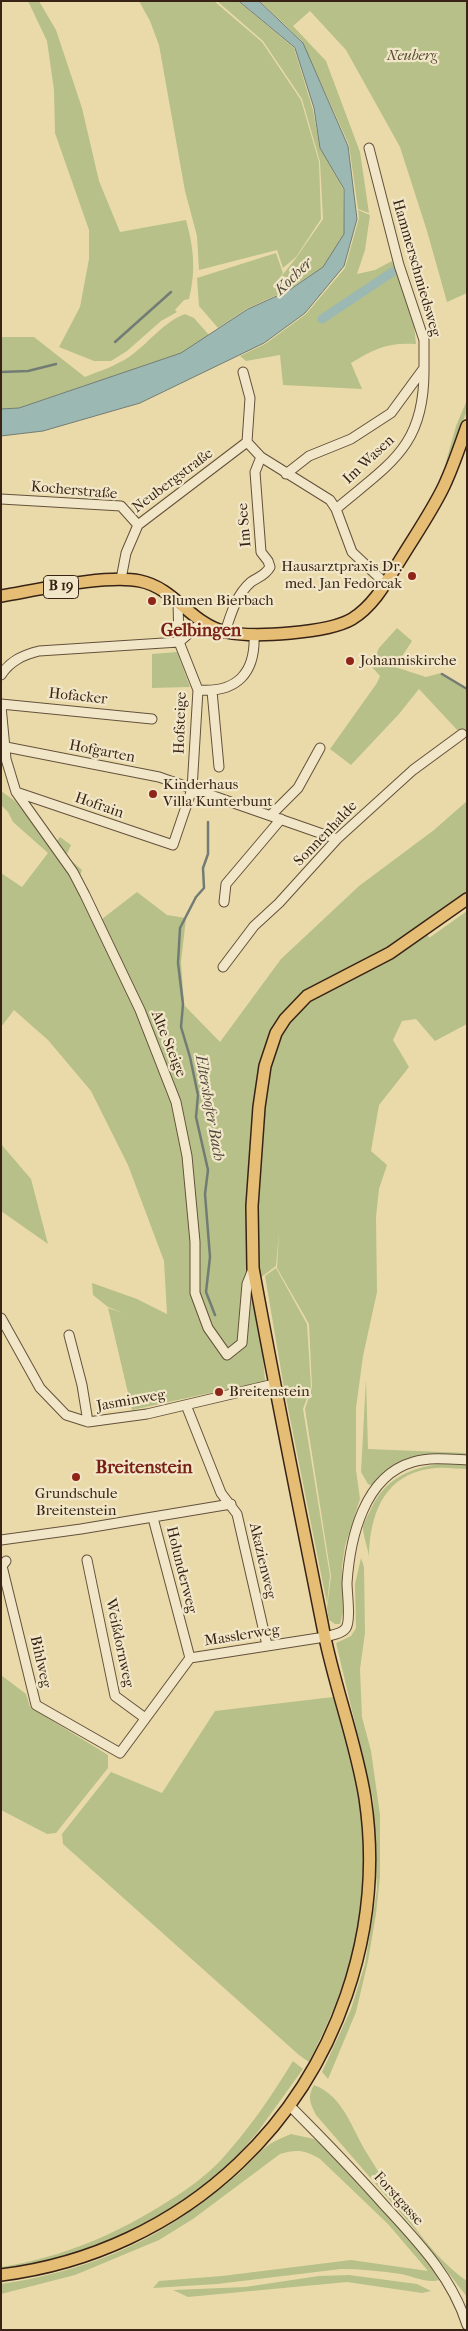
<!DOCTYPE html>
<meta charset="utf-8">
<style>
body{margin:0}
#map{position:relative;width:468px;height:2331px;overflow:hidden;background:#eadaaa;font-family:"IM FELL French Canon",serif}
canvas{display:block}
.frame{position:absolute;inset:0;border:2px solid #382316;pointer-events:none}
</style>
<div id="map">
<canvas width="468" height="2331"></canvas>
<div class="frame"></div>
</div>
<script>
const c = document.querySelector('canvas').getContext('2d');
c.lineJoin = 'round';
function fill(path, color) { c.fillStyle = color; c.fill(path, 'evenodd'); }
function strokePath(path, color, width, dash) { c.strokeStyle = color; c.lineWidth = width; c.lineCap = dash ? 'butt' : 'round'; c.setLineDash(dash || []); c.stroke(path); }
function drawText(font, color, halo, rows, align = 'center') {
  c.font = font + ' "IM FELL French Canon",serif'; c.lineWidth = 4.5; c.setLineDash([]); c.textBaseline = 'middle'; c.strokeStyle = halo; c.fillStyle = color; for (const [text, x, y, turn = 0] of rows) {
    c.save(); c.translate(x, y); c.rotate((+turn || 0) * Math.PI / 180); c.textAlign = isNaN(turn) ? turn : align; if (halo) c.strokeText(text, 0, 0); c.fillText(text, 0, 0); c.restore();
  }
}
fill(new Path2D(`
 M28 1H39L56 30 82 108 99 181 120 232 186 220C194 249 196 270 189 299L184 300 175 310 177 312 161 321 127 351 111 361H94L59 347 80 307 89 259V230L55 133 54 90 47 41Z
 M139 1H214L262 42 301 100 319 162 321 219 296 257 283 268 277 250 199 270 197 236 185 191 159 45 150 21Z
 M217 1H238L294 48 313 110 320 148 343 189 344 234 323 267 288 290 248 308 218 328 199 306 197 278 276 253 283 273 276 283 296 258 323 219 320 162 302 99 263 41Z
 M260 1H467V293L447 302 427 231 400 147 346 50 310 11 293 26 326 61 360 152 369 213 358 209 349 145 302 41Z
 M358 210 370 215 365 250 357 274 375 270 392 261 413 316 416 344C388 342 374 349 351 363L362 389 283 385 280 355 246 361 240 356 265 344 306 314 345 268 359 218Z
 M185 314 194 318 209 335 181 353 19 408 1 409V337H34L85 377C100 371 115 366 129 357 149 343 162 323 185 314Z
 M467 400V411L445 465 456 426Z
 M397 628 412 641 395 667 426 677 441 673 467 690V731L460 733 419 689 399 714 351 765 330 749 377 683 380 676 372 667 379 648Z
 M177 652 190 687 152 688V654Z
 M1 791 15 801 52 848 60 837 71 845 66 856 82 870 79 878 140 1005 102 919 137 892 167 915 186 918 181 962 184 1005 220 1042 281 959 359 886 434 830 467 801V894L424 927 429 938 467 911V1024L435 1041 416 1019 402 1021 393 1040 409 1067 379 1105 371 1151 387 1165 379 1189 376 1217 377 1292 363 1356 356 1408V1470L360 1499 345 1546 342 1567 343 1612 340 1624H335L329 1620 327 1608 331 1576 305 1409 312 1387 309 1324 277 1268 279 1232 276 1266 252 1284 263 1356 265 1381 132 1410 108 1308 123 1313 108 1307 93 1295 92 1283 137 1299 167 1314 164 1261 128 1165 91 1091 48 1040 14 1010 1 1027V873L22 887 48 853 13 822 8 812 1 805Z
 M1 1144 31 1179 48 1244 1 1211Z
 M276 1268 307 1324 311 1387 303 1409 330 1576 327 1604 284 1388 265 1276Z
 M366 1379 368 1449 467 1453V1457L406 1462 374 1487 368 1484 361 1472Z
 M438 1464 467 1465V1469C457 1469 446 1467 436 1468 385 1472 370 1513 369 1557 368 1548 363 1536 363 1527 364 1521 369 1514 371 1509 384 1480 408 1469 438 1464Z
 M361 1558 364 1567 365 1633 360 1669 362 1717 371 1751 380 1815V1877L376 1914 368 1961 356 2012 328 2079 322 2072 351 2009 365 1964 377 1889 373 1799 336 1643 351 1636 356 1628 355 1584Z
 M1 1675 26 1694 30 1707 108 1755V1768L56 1833 47 1834 1 1810Z
 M333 1697C345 1736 358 1776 364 1818 375 1905 348 1985 309 2062L299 2055 63 1844 62 1834 111 1772 162 1793 215 1711Z
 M293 2061 303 2069 257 2133 225 2169 206 2186 157 2221 59 2261 1 2270V2267C64 2257 117 2234 170 2200 188 2189 207 2175 221 2160 249 2129 271 2097 293 2061Z
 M314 2085C344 2096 352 2130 368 2155 394 2197 426 2253 467 2281V2297L413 2227 316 2115C310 2103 307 2097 314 2085Z
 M291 2134 314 2139 326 2149 422 2253 439 2280C429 2284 412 2276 401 2274 381 2271 361 2269 341 2269L217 2284 153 2288 159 2281 222 2276 351 2260 428 2271 388 2224 320 2159C305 2150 297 2149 280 2154L193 2219 159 2240 75 2275 1 2294V2284C68 2274 137 2251 191 2210 206 2199 222 2188 237 2175 248 2166 258 2152 270 2144 276 2140 284 2137 291 2134Z
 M349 2275 417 2284 431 2291 422 2293 347 2282 188 2297 173 2290 245 2287 319 2276Z`), '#b6c088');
const water = new Path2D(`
 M239 1H259L303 43 348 146 357 219 344 266 305 313 264 343 229 360 140 403 43 431 1 436V409L19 408 181 353 248 309 288 291 323 267 344 234V189L320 148 314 108 295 48Z`);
fill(water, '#9bb8b2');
strokePath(water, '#737c74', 1);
strokePath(new Path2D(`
 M115 342 171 292
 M1 372 28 371 56 364
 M442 674 467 689
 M208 822V854L203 868 204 888 196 897 180 928 178 963 183 1004 181 1027 190 1057 198 1095 196 1117 208 1170 205 1194 210 1257 206 1292 215 1315`), '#737c74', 2.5);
strokePath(new Path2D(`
 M322 319 394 271`), '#9bb8b2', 9);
const minor = new Path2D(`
 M243 372 250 398 247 442 261 457 330 500 336 509 352 552 386 584
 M286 474 309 456 351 439 391 413 424 368V340L399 265 369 148
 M1 499 121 506 138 525
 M336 509C390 463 425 447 424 368
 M121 579 126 553 138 525 247 442
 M225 632C231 614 236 595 251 582 258 577 265 576 270 567L268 561 261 552 255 472 261 457
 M1 675C10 661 23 655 39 651L179 642 202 622
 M198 690C237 693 256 673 254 634
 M212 691 219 767
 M1 704 152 719
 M1 706 6 759 16 792 73 872 85 895 140 1010 176 1102 187 1156 195 1242V1293L208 1328 227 1355 242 1343 247 1284 253 1269
 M6 747 159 777 337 839
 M16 792 173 845 192 789 198 690 179 642 178 602
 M271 815 298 788 320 748
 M224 902 226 884 281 819
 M223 967 254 926 279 903 337 839 413 770 462 734
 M1 1318 40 1388 66 1415 88 1422 147 1414 274 1384
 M69 1335 82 1385 88 1422
 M186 1405 221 1493 237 1514 267 1645
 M153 1518 190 1658
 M1 1540 81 1529 231 1504
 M87 1560 115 1696 145 1718
 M6 1561 2 1566 36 1705 120 1753 190 1658 325 1637C331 1635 342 1634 346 1628 351 1620 347 1593 347 1583 350 1538 364 1476 413 1462 430 1457 449 1459 467 1460
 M290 2106C322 2138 354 2171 385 2206 418 2242 452 2277 467 2325`);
const major = new Path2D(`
 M1 596C37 590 107 574 140 581 175 588 192 625 226 632 254 638 328 633 352 619 375 605 388 579 402 557 416 534 432 511 444 486 453 467 460 446 467 426
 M1 2275C90 2264 174 2225 239 2163 337 2070 385 1931 365 1798 356 1742 335 1688 324 1633 300 1511 275 1390 253 1268L252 1206 259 1107 265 1066 276 1033 285 1019 307 996 390 953 467 899`);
strokePath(minor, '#64513b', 11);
strokePath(major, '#382316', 14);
strokePath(minor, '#f1e7c8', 9);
strokePath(major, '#e5bd75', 11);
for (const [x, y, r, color] of [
 [412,576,5,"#8f2418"],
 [152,601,5,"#8f2418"],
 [350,661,5,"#8f2418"],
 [153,794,5,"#8f2418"],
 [219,1392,5,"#8f2418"],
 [76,1477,5,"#8f2418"]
]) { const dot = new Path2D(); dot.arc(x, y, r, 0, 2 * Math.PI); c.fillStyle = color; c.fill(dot); strokePath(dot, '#f1e7c8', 2); }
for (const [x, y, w] of [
 [61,587,35]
]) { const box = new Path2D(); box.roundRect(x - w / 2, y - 11.5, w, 23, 4); c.fillStyle = '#f1e7c8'; c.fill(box); strokePath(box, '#382316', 1); }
drawText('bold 14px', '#382316', null, [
 ["B 19",61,587]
]);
drawText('italic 15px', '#584a32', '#f1e7c8', [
 ["Neuberg",412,56]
]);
drawText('15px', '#382316', '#f1e7c8', [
 ["Hammerschmiedsweg",416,268,74],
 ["Im Wasen",369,460,-43],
 ["Neubergstraße",173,481,-37],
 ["Kocherstraße",74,491,5],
 ["Im See",245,525,-95],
 ["Hofacker",78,697,6],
 ["Hofsteige",181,723,-88],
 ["Hofgarten",102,752,11],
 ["Hofrain",99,806,19],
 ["Sonnenhalde",326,834,-46],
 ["Alte Steige",168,1044,68],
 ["Jasminweg",131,1401,-10],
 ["Akazienweg",262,1561,77],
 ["Holunderweg",181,1570,76],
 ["Masslerweg",242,1636,-9],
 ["Weißdornweg",119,1643,78],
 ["Bihlweg",40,1662,77],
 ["Forstgasse",398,2199,48]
]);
drawText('15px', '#382316', '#f1e7c8', [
 ["Hausarztpraxis Dr.",402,567,"right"],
 ["med. Jan Fedorcak",402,584,"right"],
 ["Blumen Bierbach",162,601],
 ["Johanniskirche",360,661],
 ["Kinderhaus",163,785],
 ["Villa Kunterbunt",163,802],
 ["Breitenstein",229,1392],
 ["Grundschule",76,1494,"center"],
 ["Breitenstein",76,1511,"center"]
], 'left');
drawText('italic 16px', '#51483d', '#f1e7c8', [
 ["Kocher",294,277,-44],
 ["Eltershofer Bach",209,1108,80]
]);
drawText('bold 18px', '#7a1f14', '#f1e7c8', [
 ["Gelbingen",201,632],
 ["Breitenstein",144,1469]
]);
</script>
